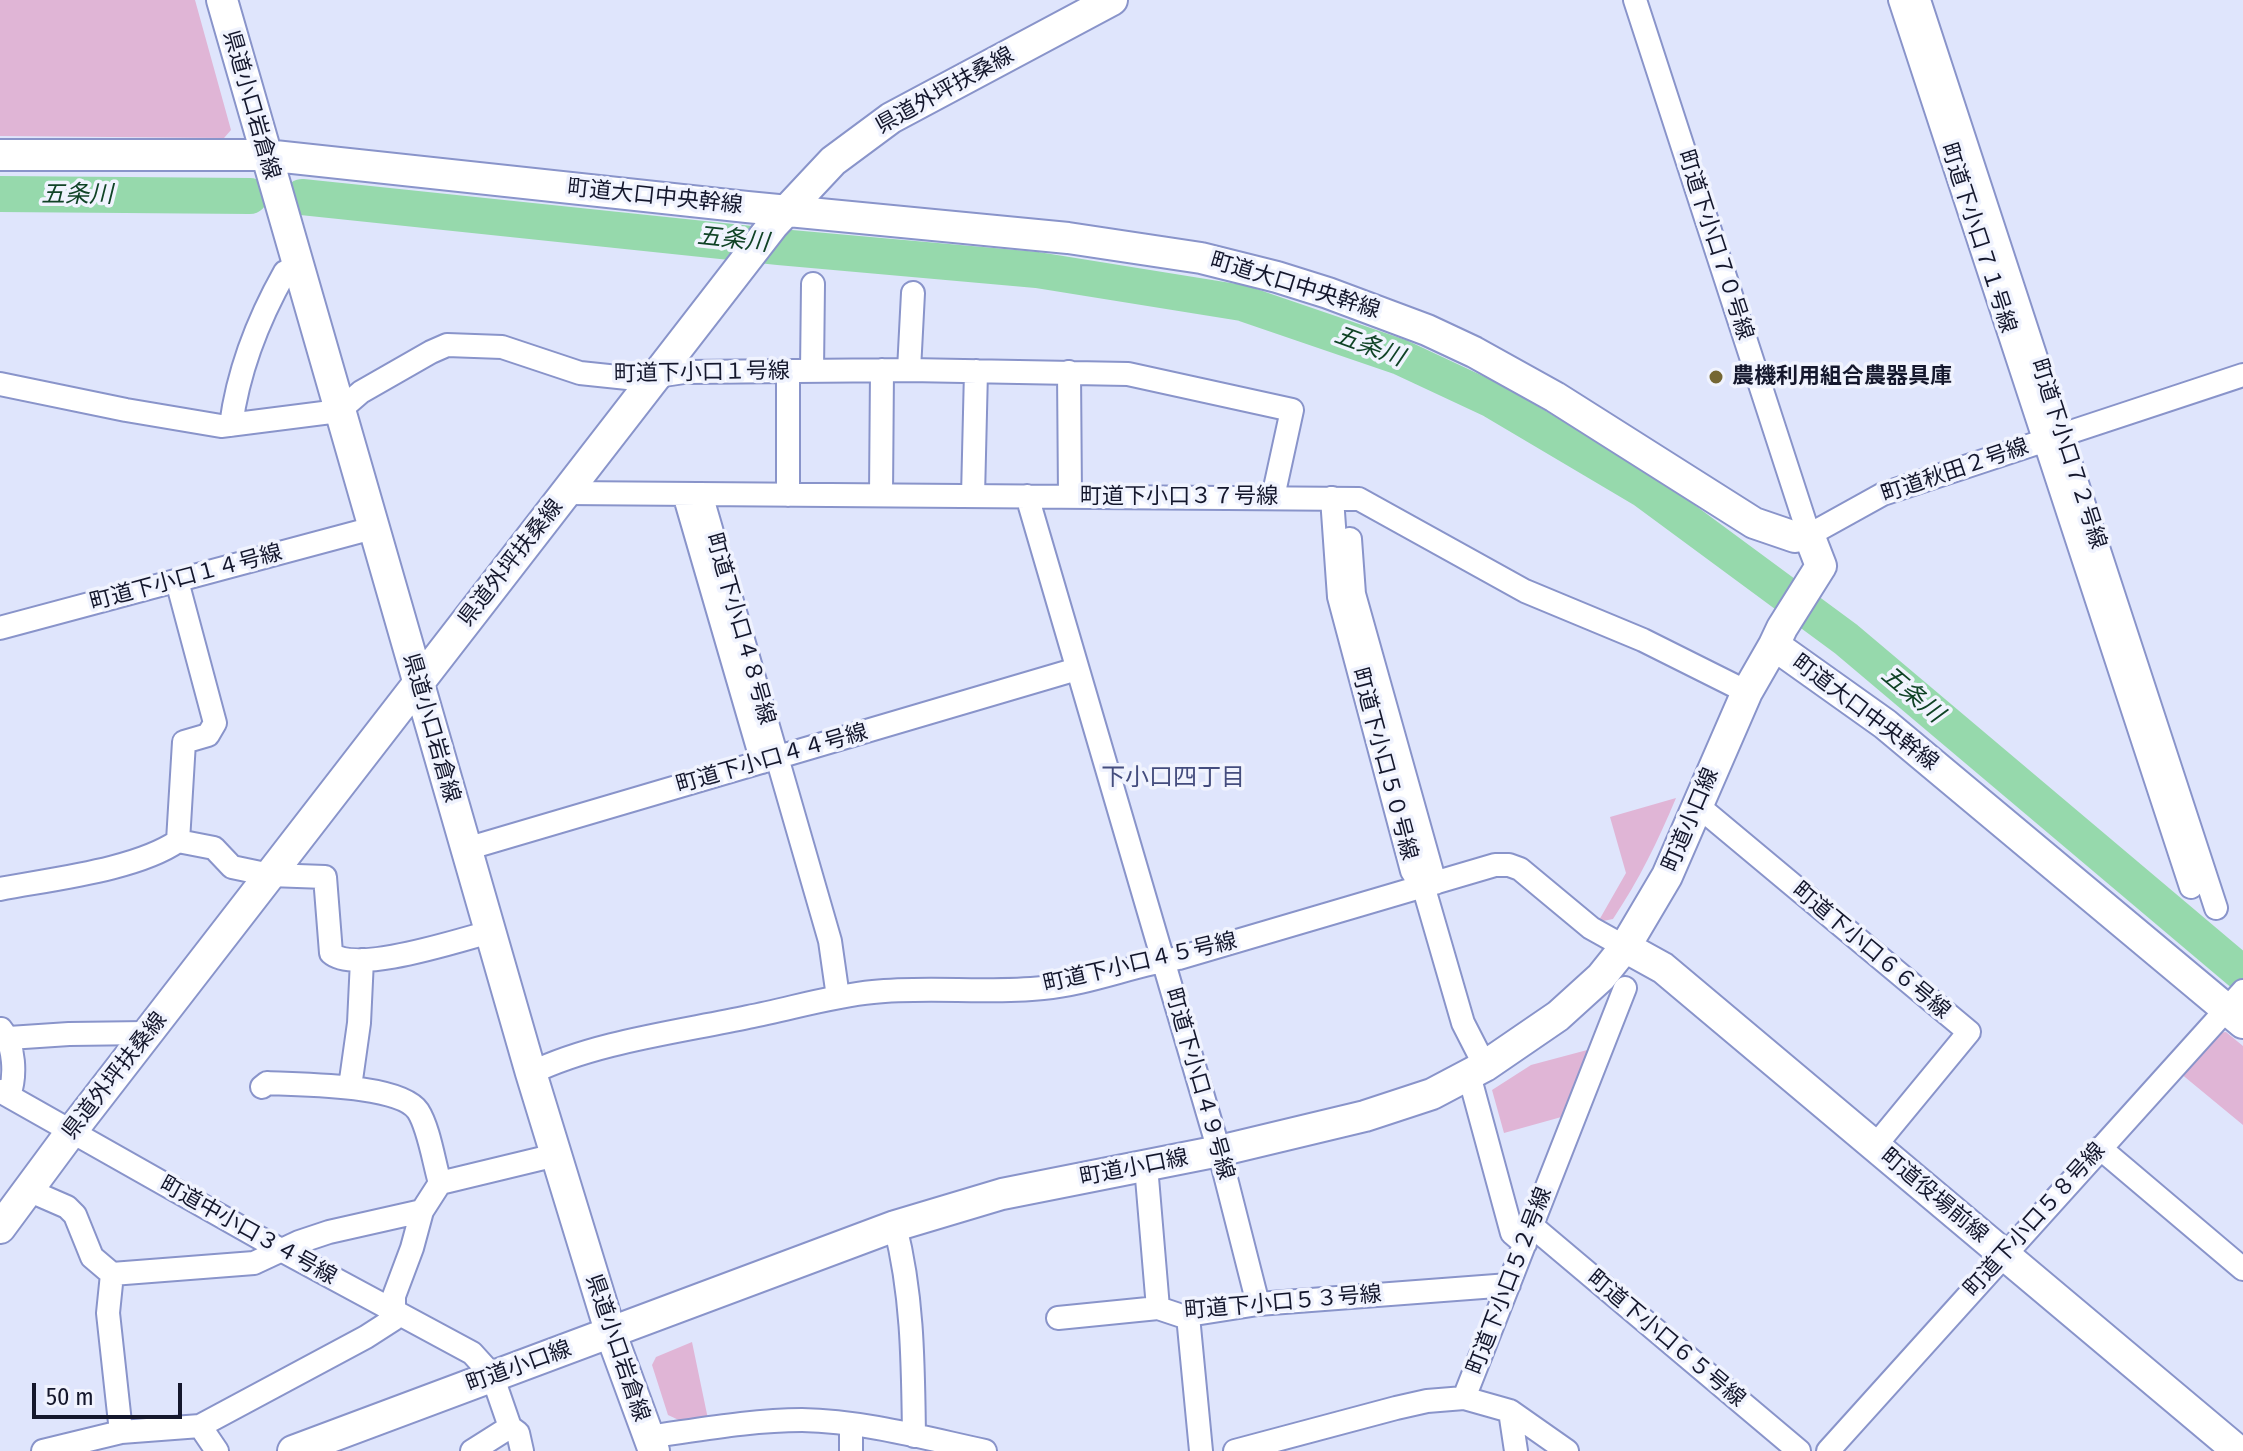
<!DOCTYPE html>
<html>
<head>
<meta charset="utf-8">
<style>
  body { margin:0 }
  #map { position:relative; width:2243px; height:1451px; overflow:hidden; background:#dfe5fc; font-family:"Fira Sans Condensed",sans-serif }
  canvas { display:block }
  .scale { position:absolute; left:32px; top:1383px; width:150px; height:36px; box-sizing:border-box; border:4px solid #14172c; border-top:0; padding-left:10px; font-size:24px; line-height:28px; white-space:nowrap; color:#14172c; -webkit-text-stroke:6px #f0f3fe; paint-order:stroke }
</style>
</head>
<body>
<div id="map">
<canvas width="2243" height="1451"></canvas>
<div class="scale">50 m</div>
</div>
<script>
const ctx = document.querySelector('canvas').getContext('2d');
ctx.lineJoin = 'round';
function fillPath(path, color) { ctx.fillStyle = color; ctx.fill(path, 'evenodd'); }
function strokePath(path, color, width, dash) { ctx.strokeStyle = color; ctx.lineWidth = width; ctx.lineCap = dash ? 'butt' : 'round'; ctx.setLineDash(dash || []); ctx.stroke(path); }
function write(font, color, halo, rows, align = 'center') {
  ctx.font = font + ' "Fira Sans Condensed","Noto Sans JP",sans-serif'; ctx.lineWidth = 7; ctx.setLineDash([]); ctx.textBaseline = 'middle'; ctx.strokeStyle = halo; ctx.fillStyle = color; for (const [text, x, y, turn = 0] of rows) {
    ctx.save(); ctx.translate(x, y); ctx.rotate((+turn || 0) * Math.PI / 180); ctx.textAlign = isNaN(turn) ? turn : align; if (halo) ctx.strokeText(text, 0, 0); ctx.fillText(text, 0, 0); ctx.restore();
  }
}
fillPath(new Path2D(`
  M0,0H195L231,130L224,138L0,136Z
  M1676,798C1658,841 1639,880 1613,919L1598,922L1626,873L1610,817Z
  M2226,1032L2243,1046V1125L2180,1073L2217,1033Z
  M1591,1049L1565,1116L1504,1133L1492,1090L1531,1065Z
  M692,1342L708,1419L683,1422L668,1415L652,1365L656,1357Z`), '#e0b5d6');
strokePath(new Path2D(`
  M0,194L250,196
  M302,197L779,247L1037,270L1242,303L1400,357L1492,400L1644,490L1846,639L2243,974`), '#96d9ac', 36);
const street = new Path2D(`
  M1635,0L1809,535L1883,494L2243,375
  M1900,0L2191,887
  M1919,0L2216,908
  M909,370L913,293
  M788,371V495
  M812,371L813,284
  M1069,372L1070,497
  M0,384L126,410L221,426L339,411L361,392L431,352L447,345L502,347L580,373L637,379L684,372L909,370L1128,374L1292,410L1273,497
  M231,425C238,372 259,318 285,272L298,268
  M565,493L1359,499L1525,591L1643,640L1747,692
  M684,494L762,762
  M701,494L830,941L838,997
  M881,495L882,370
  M973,496L976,371
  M1027,496L1219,1151L1258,1304
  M1332,498L1339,597L1412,871L1425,892L1463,1023L1485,1066
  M1350,539L1354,594L1435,883
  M177,581L215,723L208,735L184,742L178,841
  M0,628L373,528
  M1697,805L1969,1032L1875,1146
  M466,849L1077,669
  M0,889C51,879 136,870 178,841L214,848L232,867L270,875L325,877L331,953C355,975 459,940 490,932
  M1,1029C15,1045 16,1076 9,1096
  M9,1038L69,1034L147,1033
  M531,1073C595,1042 678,1032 748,1017C790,1009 830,996 873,992C929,986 986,994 1043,988C1089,984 1133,965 1179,958L1495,865H1509L1520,869L1591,928L1625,947
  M1469,1075L1512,1233L1525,1244
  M262,1087L267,1083C300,1085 400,1084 418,1111C429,1128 434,1163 440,1183
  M350,1087L359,1023L362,960
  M0,1091L281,1250L472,1353L492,1375L510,1427L518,1433L522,1451
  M2100,1148L2243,1269
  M1146,1166L1158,1308
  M28,1190L67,1207L75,1215L92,1257L112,1274L108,1313L121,1432
  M895,1226C913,1296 913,1365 914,1436
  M1532,1226L1799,1451
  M112,1274L254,1263L299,1242L329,1232L422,1211
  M1188,1316L1201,1451
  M1058,1318L1158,1308L1182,1316L1258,1304L1509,1285
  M1464,1398L1510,1411L1567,1451
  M1510,1411L1516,1451
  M851,1424V1451
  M200,1426L217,1451
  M647,1437C698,1430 751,1420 802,1420C863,1421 925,1438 985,1451
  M43,1451L121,1432L200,1426L366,1337L394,1319V1296L412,1248L422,1211L440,1183L556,1155
  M472,1451L510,1427
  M1235,1451L1396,1408L1427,1401L1464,1398L1625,988
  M1828,1451L2243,991`);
const secondary = new Path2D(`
  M222,0L531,1073L611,1334L654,1451
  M0,155H265L747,207L1068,238L1201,258L1277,277L1328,293L1427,330L1474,352L1555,397L1754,523L1795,537L1809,535L1821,566L1782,628L1774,645L1885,724L2243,1023
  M1625,947L1663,968L2238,1451
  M0,1228L71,1132L773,225L833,161L891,118L1112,0
  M293,1451L895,1226L1002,1194L1219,1151L1365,1116L1432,1094L1485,1066L1558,1016L1601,977L1625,947L1667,876L1747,692L1774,645`);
strokePath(street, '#8994ca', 26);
strokePath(secondary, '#8994ca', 34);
strokePath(street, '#fff', 22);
strokePath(secondary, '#fff', 30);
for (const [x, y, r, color] of [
  [1716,377,8,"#756734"]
]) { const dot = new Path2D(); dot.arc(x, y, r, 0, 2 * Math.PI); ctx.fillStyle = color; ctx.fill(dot); strokePath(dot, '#f0f3fe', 3); }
write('22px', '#14172c', '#f0f3fe', [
  ["県道外坪扶桑線",945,91,-29],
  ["県道小口岩倉線",251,105,74],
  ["町道大口中央幹線",655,197,6],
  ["町道下小口７１号線",1978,238,72],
  ["町道下小口７０号線",1715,245,72],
  ["町道大口中央幹線",1295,286,17],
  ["町道下小口１号線",702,373,-1],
  ["町道下小口７２号線",2068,454,72],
  ["町道秋田２号線",1955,471,-19],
  ["町道下小口３７号線",1179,497],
  ["県道外坪扶桑線",511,563,-52],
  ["町道下小口１４号線",186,578,-15],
  ["町道下小口４８号線",740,629,74],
  ["町道大口中央幹線",1865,713,37],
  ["県道小口岩倉線",431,728,74],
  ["町道下小口４４号線",772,759,-16],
  ["町道下小口５０号線",1384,764,75],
  ["町道小口線",1691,820,-67],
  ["町道下小口６６号線",1871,951,40],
  ["町道下小口４５号線",1140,963,-13],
  ["県道外坪扶桑線",115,1076,-52],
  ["町道下小口４９号線",1199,1084,74],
  ["町道小口線",1134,1168,-11],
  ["町道役場前線",1934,1196,40],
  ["町道下小口５８号線",2035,1220,-48],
  ["町道中小口３４号線",248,1231,29],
  ["町道下小口５２号線",1510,1281,-69],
  ["町道下小口５３号線",1283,1303,-5],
  ["町道下小口６５号線",1666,1339,40],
  ["県道小口岩倉線",617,1348,71],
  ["町道小口線",519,1367,-20]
]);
write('bold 22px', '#14172c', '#f0f3fe', [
  ["農機利用組合農器具庫",1732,377]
], 'left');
write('italic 24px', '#104326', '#f0f3fe', [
  ["五条川",77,195],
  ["五条川",733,240,6],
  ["五条川",1369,347,20],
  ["五条川",1912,695,40]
]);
write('24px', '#444d7e', '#f0f3fe', [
  ["下小口四丁目",1173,778]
]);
</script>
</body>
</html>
